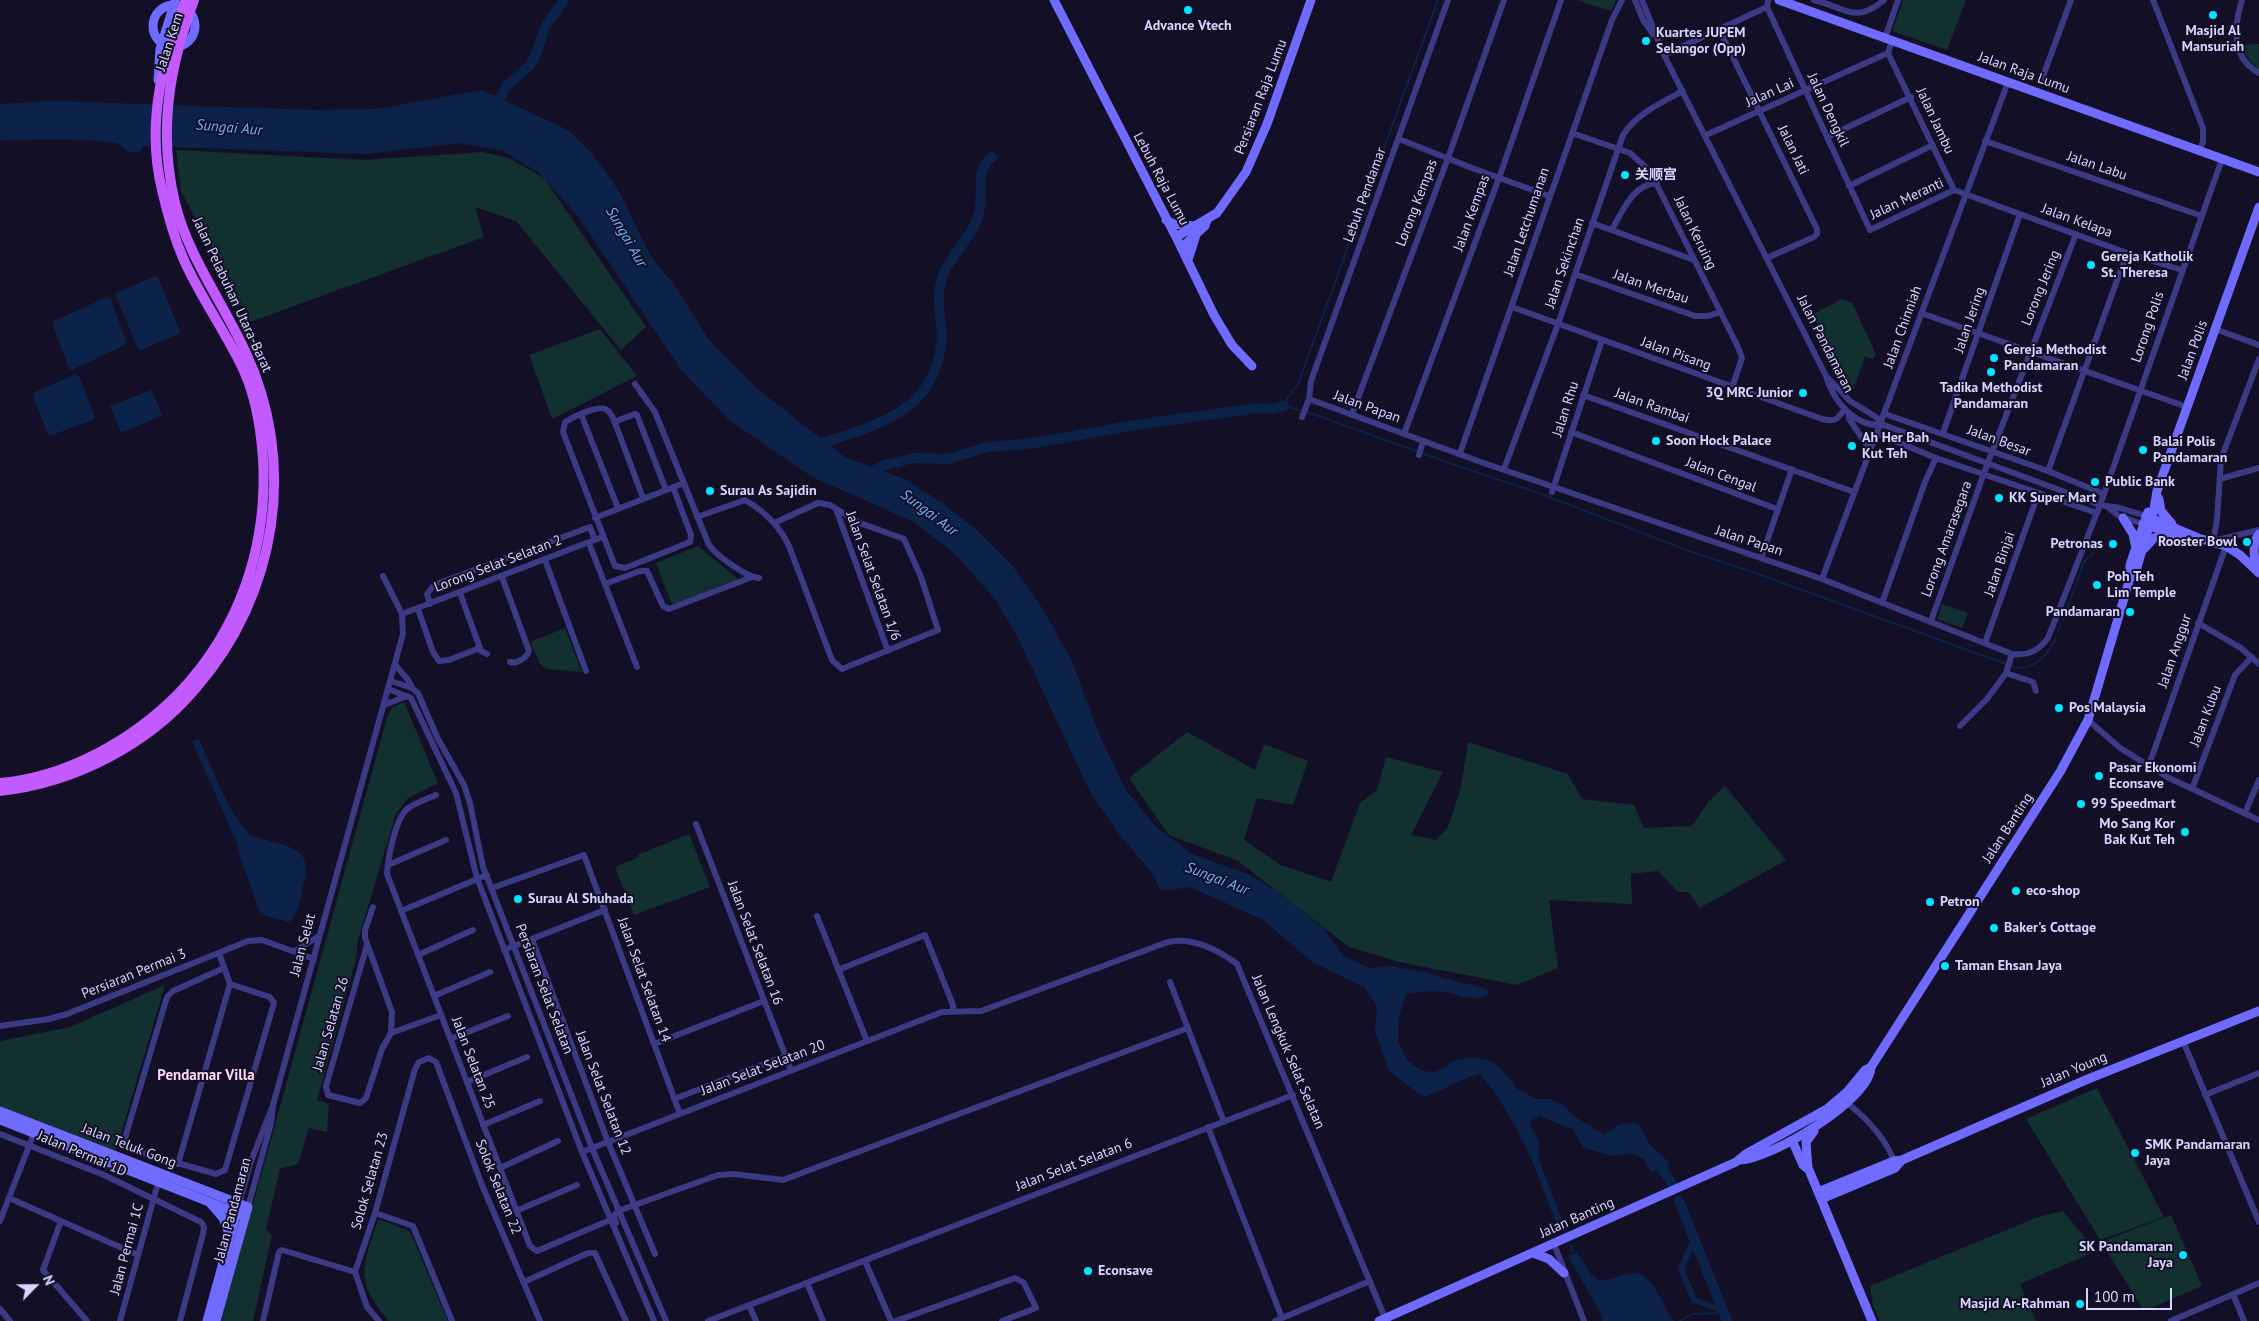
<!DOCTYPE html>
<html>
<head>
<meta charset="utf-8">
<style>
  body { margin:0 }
  #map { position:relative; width:2259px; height:1321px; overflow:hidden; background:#130f26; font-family:"PT Sans",sans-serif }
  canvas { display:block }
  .north { position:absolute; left:10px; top:1261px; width:50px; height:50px; -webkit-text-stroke:4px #130f26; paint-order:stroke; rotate:67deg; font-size:14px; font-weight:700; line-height:20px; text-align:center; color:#d9d4ff }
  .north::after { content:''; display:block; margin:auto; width:18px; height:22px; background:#d9d4ff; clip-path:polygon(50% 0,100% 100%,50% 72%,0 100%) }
  .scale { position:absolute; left:2086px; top:1288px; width:86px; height:22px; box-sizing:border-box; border:2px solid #d9d4ff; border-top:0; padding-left:6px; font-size:15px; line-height:18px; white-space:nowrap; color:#d9d4ff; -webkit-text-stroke:4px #130f26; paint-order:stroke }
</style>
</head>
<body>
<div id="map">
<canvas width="2259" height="1321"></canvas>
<div class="north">N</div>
<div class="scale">100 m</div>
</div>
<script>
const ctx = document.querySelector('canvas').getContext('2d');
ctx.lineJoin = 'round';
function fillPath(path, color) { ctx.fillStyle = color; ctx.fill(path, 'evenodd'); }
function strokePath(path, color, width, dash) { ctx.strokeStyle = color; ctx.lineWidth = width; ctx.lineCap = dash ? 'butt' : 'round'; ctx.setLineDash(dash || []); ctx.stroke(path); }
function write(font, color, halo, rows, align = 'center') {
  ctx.font = font + ' "PT Sans","Noto Sans SC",sans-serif'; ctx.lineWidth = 4; ctx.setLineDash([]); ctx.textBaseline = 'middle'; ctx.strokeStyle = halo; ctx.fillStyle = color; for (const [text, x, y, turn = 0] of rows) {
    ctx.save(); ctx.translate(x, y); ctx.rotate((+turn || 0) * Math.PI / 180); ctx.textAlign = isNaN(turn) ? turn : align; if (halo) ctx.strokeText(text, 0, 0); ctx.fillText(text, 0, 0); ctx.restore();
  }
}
fillPath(new Path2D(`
  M1576,0H1616L1611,11Z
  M1903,0H1966L1947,50L1892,31Z
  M2259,44V71L2246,56L2242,45Z
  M176,150L364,160L482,152L509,158L544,178L646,327L621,350L516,221L475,207L484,237L250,322L181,191Z
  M1842,299L1852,303L1876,354L1873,359L1865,356L1854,388L1836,366L1813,314Z
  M600,329L637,376L552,419L529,355Z
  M698,546L738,579L672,605L656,563Z
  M1942,604L1968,613L1962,628L1937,619Z
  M565,628L582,672L546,669L540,664L530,642Z
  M404,702L438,783L407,799L396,814L358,940L356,959L317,1100L329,1104L327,1132L309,1128L298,1164L280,1169L266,1229L272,1235L253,1321H221L388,714L393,707Z
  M1187,732L1255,770L1264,744L1308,761L1293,805L1257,798L1244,840L1281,865L1331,882L1360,803L1377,790L1386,757L1443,772L1411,835L1436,840L1448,827L1461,787L1468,742L1568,774L1582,799L1634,805L1644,828L1692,826L1709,801L1725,786L1786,860L1700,908L1688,892H1678L1658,871L1631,874L1632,904L1549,900L1558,968L1517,985L1399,962L1349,947L1238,861L1169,835L1129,778Z
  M689,834L710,887L634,915L615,867L639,857L638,855Z
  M165,985L116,1151L0,1106V1041L70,1027Z
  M2097,1088L2164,1217L2100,1240L2026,1119Z
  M2063,1211L2096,1251L2020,1284L2036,1321H1880L1873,1306L1870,1286L2038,1217Z
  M2171,1215L2202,1286L2144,1311L2101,1242Z
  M378,1219L410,1231L448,1321H389C353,1279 363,1267 378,1219Z`), '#12302f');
fillPath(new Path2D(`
  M482,90L568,130L593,155L619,191L650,255L676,287L709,340L760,391L845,457L905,479L944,504L979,532L1012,565L1043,609L1071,659L1101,739L1126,790L1155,826L1192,854L1248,874L1280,893L1323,928L1343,956L1369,968L1387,966L1421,971L1443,978L1484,988L1489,993C1474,1005 1458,993 1442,992C1429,990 1418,992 1406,994L1399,1017L1398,1042L1408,1061L1422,1071L1436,1072L1456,1060L1471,1057L1488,1060L1498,1066L1518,1089L1537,1099H1550L1563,1105L1574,1116L1604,1135L1618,1125L1632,1122L1639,1125L1650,1145L1669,1162L1670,1177L1663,1179L1656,1171H1651L1643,1159L1632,1153L1613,1156L1584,1148L1572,1129L1539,1116L1530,1122L1539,1144V1159L1563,1223L1558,1225C1548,1206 1543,1187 1535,1168C1521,1135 1503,1101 1480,1074C1459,1078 1443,1092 1423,1097L1389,1071L1375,1031L1377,1007L1364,987L1312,962L1263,920L1190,887L1171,890L1160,889L1152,873L1119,834L1090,792L1017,636L995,599L955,554L914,522L812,477L729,420L682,371L577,215L539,173L503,151L459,143L367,154L144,146L138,153C123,153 124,144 114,143C76,138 38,139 0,141V104L55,101L316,110L376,109Z
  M155,276L158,277L180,332L179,334L141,350L138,349L116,296V293Z
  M107,297L111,299L126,341L125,345L72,370L69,369L53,325L54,321Z
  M76,374L79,376L95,417L93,420L52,435L48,434L33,397L35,392Z
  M151,390L162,414L161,416L123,432L120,431L110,406Z
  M199,739C213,770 225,805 246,831C250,836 255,836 260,838C291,848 315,847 303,887C300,899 298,914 289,922L261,915L239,854L237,843L192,741Z
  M1577,1252L1590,1273L1599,1281C1610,1279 1622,1275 1633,1273C1652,1271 1664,1308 1674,1321H1602L1601,1314L1568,1256Z`), '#0c2248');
strokePath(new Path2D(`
  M1438,0L1298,384L1288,397L1284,406L1310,413L1455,465L1544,495L1689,551L1750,571L2006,664
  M2063,620L2084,562L2093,553
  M2058,632L2061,624
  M2052,645L2056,637
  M2010,666C2027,672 2041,662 2050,649
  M1571,1245L1573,1251
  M1680,1321L1692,1314L1724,1313`), '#0c2248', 2);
strokePath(new Path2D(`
  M1694,1239L1681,1269L1694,1300L1722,1310`), '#0c2248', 6);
strokePath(new Path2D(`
  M492,108L508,85L530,65L536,54L546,25L564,0
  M814,446C870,426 933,416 941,345C944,322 934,304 942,278C948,257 973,238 979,213C984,194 974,170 992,157
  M866,474L885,465L914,458L948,459L988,447L1035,443L1135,425L1257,408L1271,409L1284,406
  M1661,1167L1672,1183
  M1679,1201L1727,1321`), '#0c2248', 10);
strokePath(new Path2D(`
  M1635,0L1643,20L1653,34
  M1642,0L1664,55L1826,376C1833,401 1855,428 1884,425L2100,505L2120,508L2146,516
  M1768,0L1767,7L1870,230L1954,190
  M1814,0C1845,7 1855,25 1884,0
  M2153,0L2203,128V142L2199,151
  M2242,0C2234,26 2231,58 2259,73
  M1719,29L1817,229V234L1814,237L1767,258
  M1885,38L1898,0
  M1888,53L1954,190L2127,253L2182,270
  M1664,55L1767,7
  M2042,79L2071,0
  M1572,133L1630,153L1650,171L1738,347L1742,358L1732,388
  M1706,135L1888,53L1892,41
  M1827,137L1911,97
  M1399,139L1472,168L1549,196
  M1985,141L2202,216
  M1849,186L1933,145
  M1592,223L1694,260
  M1612,229C1623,211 1633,184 1657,183
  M1575,274L1695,316H1708L1720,312
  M1512,307L1822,419C1835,422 1837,420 1845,409
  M1921,313L2187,407
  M2215,329L2259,345
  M2259,359L2221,459L2217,520L2213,541L2259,530
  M1827,377L1850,401L1876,417L1883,425
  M635,384L655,412L709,545C717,556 746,577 759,578
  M1583,395L1854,492
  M1309,399L1478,461L1822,579L2012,654C2028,656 2038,651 2048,638L2100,505L2222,159
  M1849,413V419L1871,451
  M581,414L618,508
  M1352,414L1448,158L1504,0
  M1885,414L2048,471L2104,494
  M1302,417L1309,399L1311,381L1448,0
  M614,422L635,414L637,415L666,490
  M1571,432L1777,509
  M1943,433L2020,214
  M1404,434L1499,178L1561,0
  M1878,434L1936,458L2097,513
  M1460,453L1612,20L1622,0
  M1419,455L1423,441
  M1504,469L1558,324L1623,135C1636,114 1662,102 1683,91
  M2048,471L2127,253
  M2220,479L2259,468
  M1552,492L1602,340
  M643,498L614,420C612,416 610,412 607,410C599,404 573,417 565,422L563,432L615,566L625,568L690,542L691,535L673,487
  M2109,508L2119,516L2143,524
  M836,509L888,651
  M697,517L745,500C764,511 780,527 789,546L832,660L842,669L938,630L921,577L904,539L860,523L830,505L818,503L774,523
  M595,518L684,483
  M589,543L637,667
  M1761,558L1792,469
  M545,560L586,671
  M502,577L529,651C527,658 517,664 510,662
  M1822,579L2008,82
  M605,584L640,571H647L663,606L669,609L752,577
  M460,593L481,651L487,654
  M1882,603L1925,482L1936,458
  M430,604L427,594L434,585L590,527L595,540
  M418,609L433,652L439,661L449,660L480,648
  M402,614L602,537
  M1931,621L1987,465L2076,234
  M2198,623L2241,648L2259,664
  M1985,643L2038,494
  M395,664C400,672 410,679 412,688
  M2006,673L2033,682L2036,691
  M391,681L412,688L418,693L437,737L464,785L470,803L483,867L592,1148L666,1321
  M388,689L411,698L456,793L477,878L582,1152L654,1321
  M384,705L407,696
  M2088,720L2120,748L2169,778L2259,820
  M1960,726L1987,699L2006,673L2012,654
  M2149,765L2226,546
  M2192,789L2235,675L2252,657
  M436,795C427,799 415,803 407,809C395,820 388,858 387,874L530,1246L537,1251L610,1220
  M2245,813L2259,780
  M696,824L791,1070
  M388,865L446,840
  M492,888L584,855L680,1114
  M373,907L365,930V938L392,1012L391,1033
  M401,911L487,875
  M817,916L867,1041
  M532,939L608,1142L655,1254
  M367,945L326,1086L328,1095L360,1103L366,1098L382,1049L391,1033L441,1015
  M504,950L605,910
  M295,951L319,936
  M418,955L473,930
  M224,968L173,991L167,997L125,1138L130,1148L146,1154L216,1174L225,1170L274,1003L270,997L230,984
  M838,970L925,935L953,1005V1011
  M1170,982L1224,1122
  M434,996L490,972
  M0,1026L49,1019L67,1014L248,941L262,940L314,959
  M450,1039L508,1016
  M2183,1041L2259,1222
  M654,1044L764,1001
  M467,1082L527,1057
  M2205,1095L2259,1073
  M674,1099L785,1056
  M1846,1102C1865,1117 1885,1137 1894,1161
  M483,1125L540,1101
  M1208,1127L1282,1318
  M0,1134L104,1175L201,1222L204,1227L203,1234L180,1321
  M582,1152L942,1012L981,1011L1168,942C1192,937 1218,950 1237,964L1385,1318
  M178,1164L230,984L219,953
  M500,1168L558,1141
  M9,1198L138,1255
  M239,1204L250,1164L273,1105L403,634L402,614L383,576
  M248,1207L271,1123L273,1106
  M516,1211L577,1185
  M375,1213L413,1226L452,1321
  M0,1221L34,1133
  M61,1221L43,1270L87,1321
  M616,1223L614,1216L618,1211L718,1175L734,1174L783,1180L1188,1028
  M1554,1244L1584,1321
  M865,1261L891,1321
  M524,1282L588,1253H595L626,1321
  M807,1283L823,1321
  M2233,1294L2244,1321
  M749,1305L756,1321
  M0,1309L10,1321
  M120,1321L158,1183
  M263,1321L279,1252L282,1250L355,1272
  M379,1321L367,1307L355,1272L375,1213L415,1069L419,1062L429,1058L436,1062L482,1185L540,1321
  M708,1321L1293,1095
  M896,1321L1015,1278L1024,1283L1036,1308L1002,1321
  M1275,1321L1370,1281
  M2171,1321L2259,1283`), '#3d3a85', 6);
strokePath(new Path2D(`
  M1054,0L1176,237L1214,315L1232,345L1252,366
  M1779,0L2259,172
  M153 26a21 21 0 1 1 42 0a21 21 0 1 1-42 0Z
  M158,80L160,49L175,1
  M1166,220L1174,224L1194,226
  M1176,237L1217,213L1246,172L1267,124L1311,0
  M1181,248L1205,226L1207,220
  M1188,260L1196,235
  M2159,499L2161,511L2172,524
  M2146,516L2198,538L2226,546L2240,555L2259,573
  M2123,518L2133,534L2135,544
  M2143,524L2186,538H2193
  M2144,549L2154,538L2171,535
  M2257,570C2254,559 2251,544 2259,534
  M2130,578V565L2148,512
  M0,1111L248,1207L216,1321
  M0,1120L245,1216
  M1792,1140L1803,1165L1809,1170L1872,1321
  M1740,1160C1771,1159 1870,1100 1871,1067L2060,772L2088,720L2130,578L2136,571L2154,509L2157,491L2259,207
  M1808,1168L1806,1142L1814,1131
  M1818,1192L1894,1161L1902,1160L2088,1079L2259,1011
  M1821,1199L1895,1168L1902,1160
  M210,1203L223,1218L230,1236
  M1533,1253L1549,1259L1564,1273
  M207,1321L238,1208
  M1379,1321L1736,1162L1746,1154L1827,1109L1847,1092L1865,1070L1871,1067`), '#6f6bff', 9);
strokePath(new Path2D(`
  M0,783C67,777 133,740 179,693C240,629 268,546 263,459C261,429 256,398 244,371C226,332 200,297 183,258C174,237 167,212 162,190C146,124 162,62 186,0
  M0,791C74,783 148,745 196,688C277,595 298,463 245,351C222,301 188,256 175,203C158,132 169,67 194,0`), '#c25bff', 10);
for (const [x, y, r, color] of [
  [1188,10,5,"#00e5ff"],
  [2213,15,5,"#00e5ff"],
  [1646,41,5,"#00e5ff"],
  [1625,175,5,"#00e5ff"],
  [2091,265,5,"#00e5ff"],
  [1994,358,5,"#00e5ff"],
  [1991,372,5,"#00e5ff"],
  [1803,393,5,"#00e5ff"],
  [1656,441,5,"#00e5ff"],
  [1852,446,5,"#00e5ff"],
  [2143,450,5,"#00e5ff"],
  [2095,482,5,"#00e5ff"],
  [710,491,5,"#00e5ff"],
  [1999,498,5,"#00e5ff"],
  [2247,542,5,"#00e5ff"],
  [2113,544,5,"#00e5ff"],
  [2097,585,5,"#00e5ff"],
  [2130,612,5,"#00e5ff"],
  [2059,708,5,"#00e5ff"],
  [2099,776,5,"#00e5ff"],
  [2081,804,5,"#00e5ff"],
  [2185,832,5,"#00e5ff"],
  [2016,891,5,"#00e5ff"],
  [518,899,5,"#00e5ff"],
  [1930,902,5,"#00e5ff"],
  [1994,928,5,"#00e5ff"],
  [1945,966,5,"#00e5ff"],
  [2135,1153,5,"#00e5ff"],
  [2183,1255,5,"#00e5ff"],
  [1088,1271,5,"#00e5ff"],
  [2080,1304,5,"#00e5ff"]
]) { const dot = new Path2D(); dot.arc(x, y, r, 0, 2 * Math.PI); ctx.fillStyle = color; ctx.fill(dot); strokePath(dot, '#130f26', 2); }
write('bold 14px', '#d9d4ff', '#130f26', [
  ["Advance Vtech",1188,26,"center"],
  ["Masjid Al",2213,31,"center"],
  ["Mansuriah",2213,47,"center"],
  ["Kuartes JUPEM",1656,33],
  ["Selangor (Opp)",1656,49],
  ["关顺宫",1635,175],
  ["Gereja Katholik",2101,257],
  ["St. Theresa",2101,273],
  ["Gereja Methodist",2004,350],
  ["Pandamaran",2004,366],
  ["Tadika Methodist",1991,388,"center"],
  ["Pandamaran",1991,404,"center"],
  ["3Q MRC Junior",1793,393,"right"],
  ["Ah Her Bah",1862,438],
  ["Kut Teh",1862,454],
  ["Soon Hock Palace",1666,441],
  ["Balai Polis",2153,442],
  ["Pandamaran",2153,458],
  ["Public Bank",2105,482],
  ["Surau As Sajidin",720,491],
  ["KK Super Mart",2009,498],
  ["Rooster Bowl",2237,542,"right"],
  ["Petronas",2103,544,"right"],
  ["Poh Teh",2107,577],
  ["Lim Temple",2107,593],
  ["Pandamaran",2120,612,"right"],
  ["Pos Malaysia",2069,708],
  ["Pasar Ekonomi",2109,768],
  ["Econsave",2109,784],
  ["99 Speedmart",2091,804],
  ["Mo Sang Kor",2175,824,"right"],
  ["Bak Kut Teh",2175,840,"right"],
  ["eco-shop",2026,891],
  ["Surau Al Shuhada",528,899],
  ["Petron",1940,902],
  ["Baker's Cottage",2004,928],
  ["Taman Ehsan Jaya",1955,966],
  ["SMK Pandamaran",2145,1145],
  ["Jaya",2145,1161],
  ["SK Pandamaran",2173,1247,"right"],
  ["Jaya",2173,1263,"right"],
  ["Econsave",1098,1271],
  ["Masjid Ar-Rahman",2070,1304,"right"]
], 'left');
write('14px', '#d9d4ff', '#130f26', [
  ["Jalan Kem",170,42,-72],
  ["Jalan Raja Lumu",2024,73,20],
  ["Jalan Lai",1770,93,-24],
  ["Persiaran Raja Lumu",1261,97,-69],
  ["Jalan Dengkil",1828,110,65],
  ["Jalan Jambu",1935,121,65],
  ["Jalan Jati",1793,150,64],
  ["Jalan Labu",2097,166,19],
  ["Lebuh Raja Lumu",1161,179,62],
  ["Lebuh Pendamar",1365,195,-70],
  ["Jalan Meranti",1907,199,-25],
  ["Lorong Kempas",1417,203,-69],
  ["Jalan Kempas",1472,213,-70],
  ["Jalan Kelapa",2077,221,20],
  ["Jalan Letchumanan",1527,222,-71],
  ["Jalan Keruing",1695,233,64],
  ["Jalan Sekinchan",1565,263,-71],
  ["Jalan Merbau",1651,287,19],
  ["Lorong Jering",2041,288,-68],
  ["Jalan Pelabuhan Utara-Barat",232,295,65],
  ["Jalan Jering",1970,320,-71],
  ["Jalan Chinniah",1903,327,-70],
  ["Lorong Polis",2148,327,-71],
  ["Jalan Pandamaran",1825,344,63],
  ["Jalan Polis",2193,350,-70],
  ["Jalan Pisang",1676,354,20],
  ["Jalan Rambai",1652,406,20],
  ["Jalan Papan",1367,407,20],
  ["Jalan Rhu",1566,409,-72],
  ["Jalan Besar",1999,441,20],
  ["Jalan Cengal",1721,475,21],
  ["Lorong Amarasegara",1947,539,-70],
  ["Jalan Papan",1749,541,18],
  ["Lorong Selat Selatan 2",498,564,-21],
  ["Jalan Binjai",2000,564,-71],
  ["Jalan Selat Selatan 1/6",873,576,70],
  ["Jalan Anggur",2175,651,-71],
  ["Jalan Kubu",2206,716,-69],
  ["Jalan Banting",2008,828,-57],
  ["Jalan Selat Selatan 16",755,943,69],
  ["Jalan Selat",303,945,-75],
  ["Persiaran Permai 3",134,974,-22],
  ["Jalan Selat Selatan 14",644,980,70],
  ["Persiaran Selat Selatan",544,989,69],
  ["Jalan Selatan 26",331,1024,-74],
  ["Jalan Lengkuk Selat Selatan",1288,1052,67],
  ["Jalan Selatan 25",473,1063,69],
  ["Jalan Selat Selatan 20",763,1068,-21],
  ["Jalan Young",2074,1070,-23],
  ["Jalan Selat Selatan 12",603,1093,69],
  ["Jalan Teluk Gong",129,1146,21],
  ["Jalan Permai 1D",82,1154,23],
  ["Jalan Selat Selatan 6",1074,1165,-21],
  ["Solok Selatan 23",370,1181,-74],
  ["Solok Selatan 22",498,1187,68],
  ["Jalan Pandamaran",233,1210,-75],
  ["Jalan Banting",1577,1218,-24],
  ["Jalan Permai 1C",127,1249,-75]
]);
write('italic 15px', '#62b6ff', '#130f26', [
  ["Sungai Aur",229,128,5],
  ["Sungai Aur",626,237,60],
  ["Sungai Aur",929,513,37],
  ["Sungai Aur",1217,879,21]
]);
write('bold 15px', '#ffd6f0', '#130f26', [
  ["Pendamar Villa",206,1076]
]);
</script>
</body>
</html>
